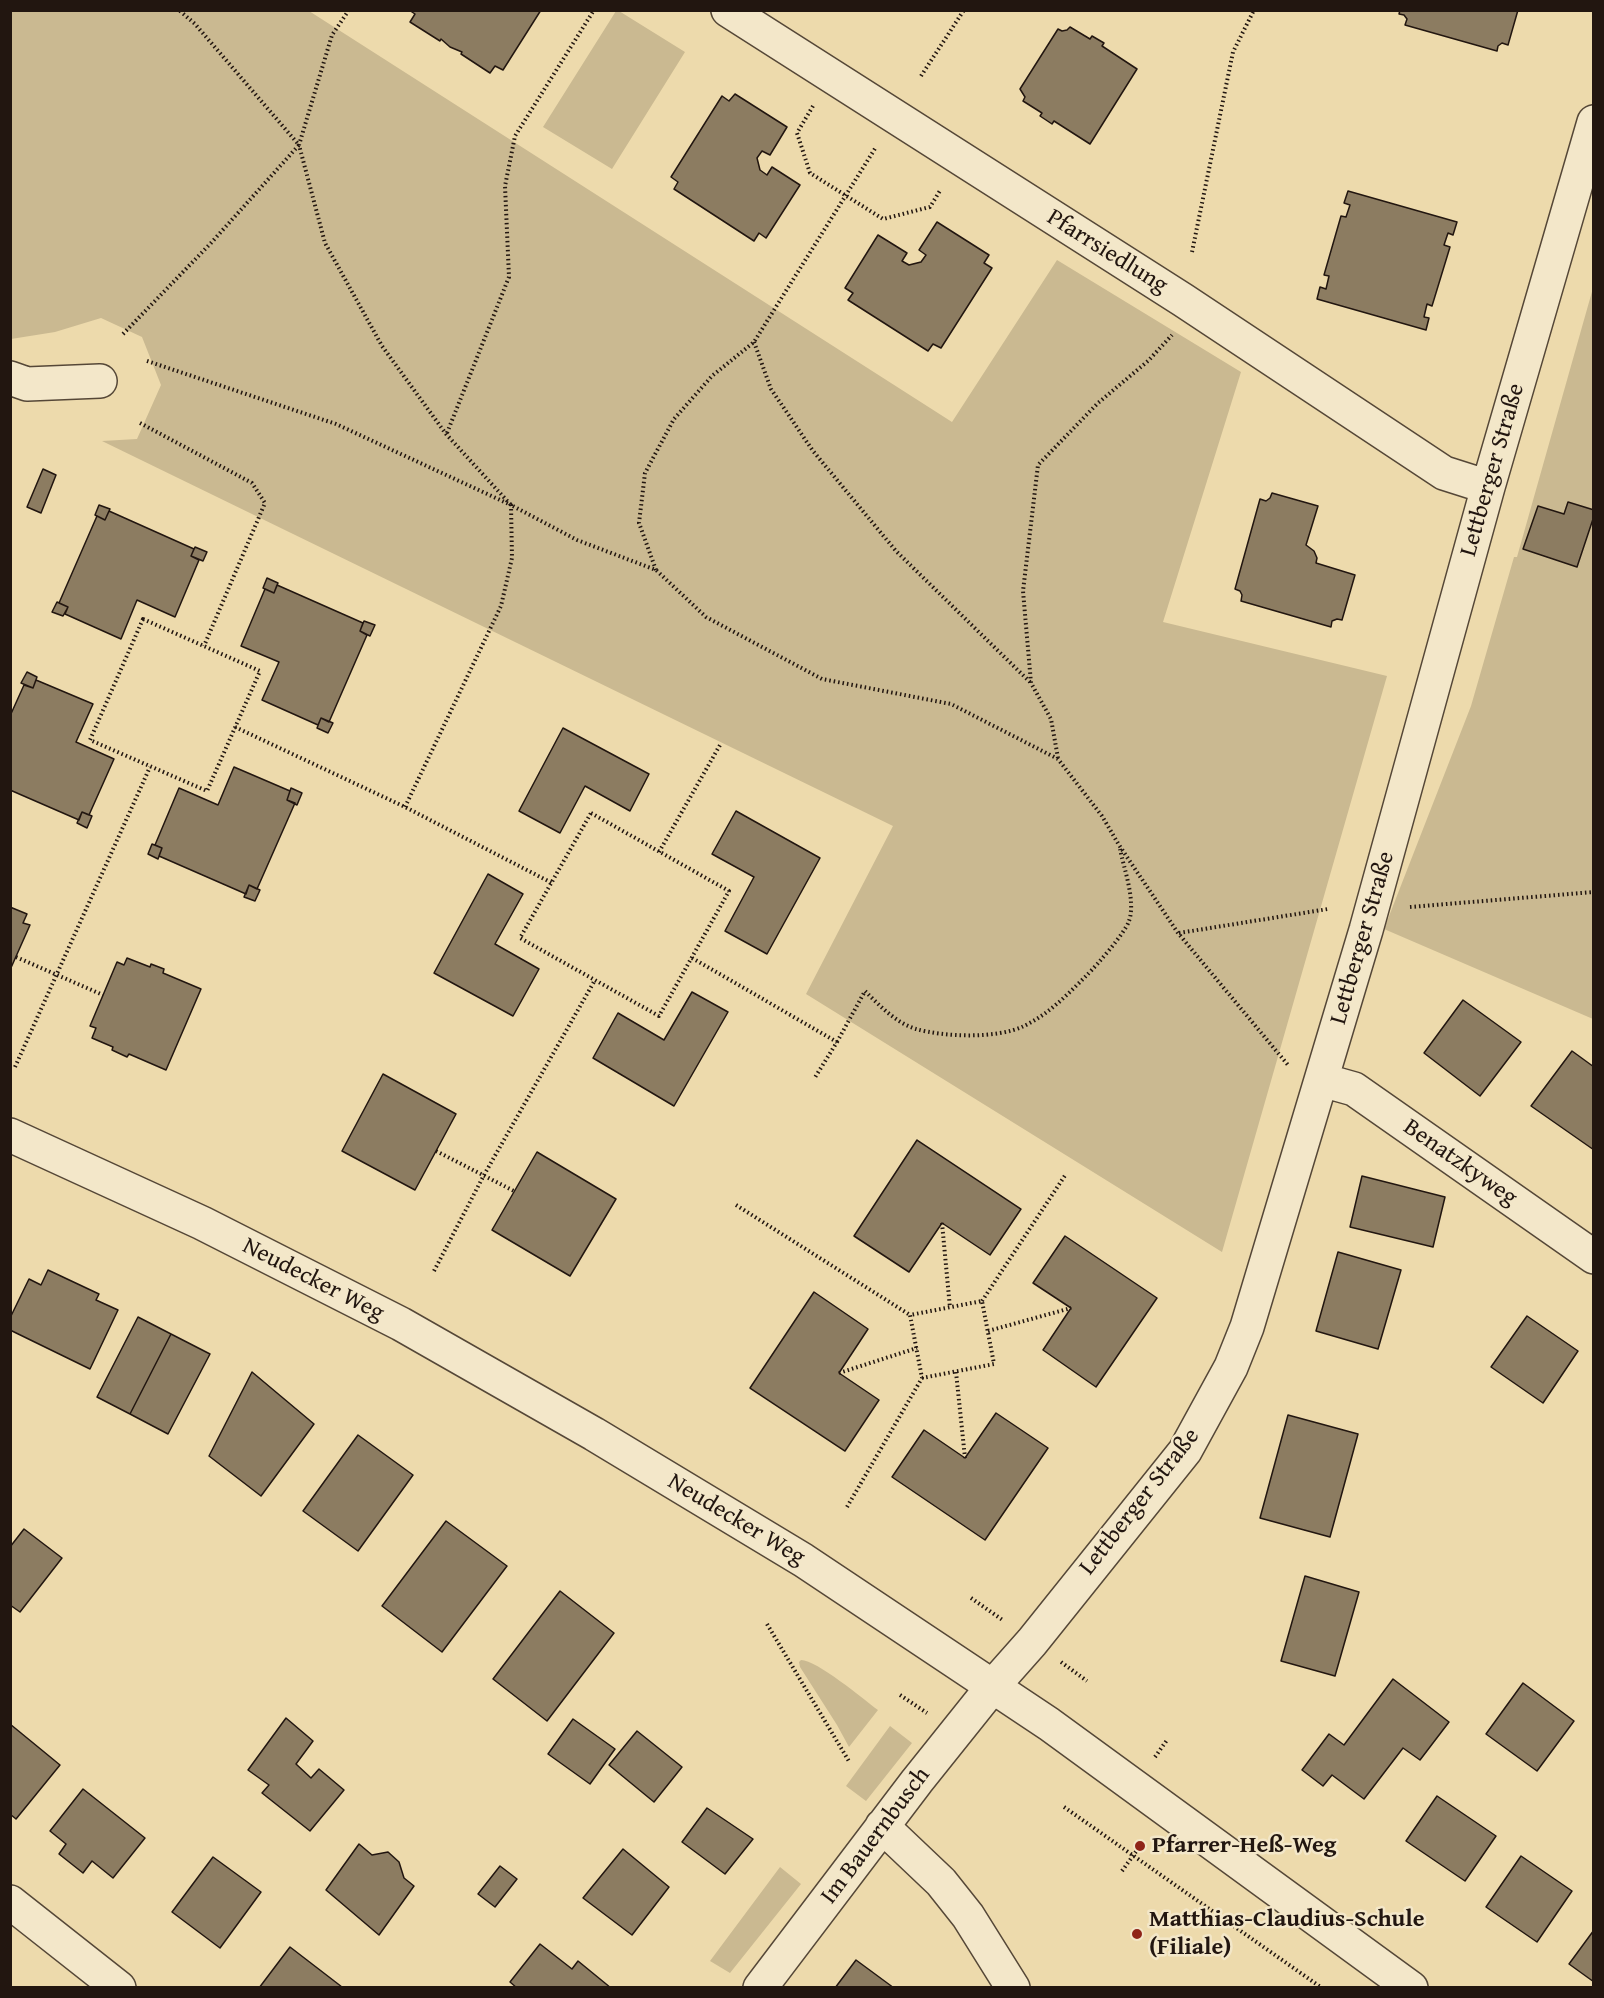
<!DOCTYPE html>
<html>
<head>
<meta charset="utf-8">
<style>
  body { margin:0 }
  #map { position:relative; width:1604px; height:1998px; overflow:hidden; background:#eddaac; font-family:"Gentium Book Plus",serif }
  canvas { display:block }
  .frame { position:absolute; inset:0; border:12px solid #221610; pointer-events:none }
</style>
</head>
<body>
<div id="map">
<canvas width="1604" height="1998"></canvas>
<div class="frame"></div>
</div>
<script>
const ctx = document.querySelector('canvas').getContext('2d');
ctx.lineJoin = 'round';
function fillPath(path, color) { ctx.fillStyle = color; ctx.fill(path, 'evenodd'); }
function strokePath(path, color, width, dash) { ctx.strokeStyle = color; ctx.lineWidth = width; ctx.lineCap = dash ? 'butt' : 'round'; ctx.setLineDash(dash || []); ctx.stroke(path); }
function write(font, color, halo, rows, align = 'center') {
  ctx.font = font + ' "Gentium Book Plus",serif'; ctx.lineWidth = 5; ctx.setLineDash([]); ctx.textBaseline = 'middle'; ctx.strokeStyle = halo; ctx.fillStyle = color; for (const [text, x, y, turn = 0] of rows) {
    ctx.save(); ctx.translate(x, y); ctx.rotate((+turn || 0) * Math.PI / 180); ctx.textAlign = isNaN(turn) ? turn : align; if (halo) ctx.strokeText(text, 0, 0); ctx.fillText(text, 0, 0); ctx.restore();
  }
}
fillPath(new Path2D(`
  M10,11H309L952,422L1057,260L1241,372L1163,622L1387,676L1222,1252L806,994L893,826L102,441L137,439L161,385L142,337L101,318L55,332L11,339Z
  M616,11H619L685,52L612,169L543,127Z
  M1593,288V1019L1384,929L1471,706L1514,557H1517Z
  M801,1660C817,1660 863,1699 878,1710L849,1747L837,1725L800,1667L799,1662Z
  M890,1726L912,1743L866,1801L846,1786Z
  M780,1867L801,1884L730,1973L710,1961Z`), '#cab991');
const building = new Path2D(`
  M409,10H541L503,70L495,66L490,73L461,54L462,52L450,47L441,39L440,41L410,22L415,14Z
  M1400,10H1518L1508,45L1502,43L1498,46L1497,51L1405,25L1407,19L1404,15L1399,14Z
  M1070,27L1090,39L1092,36L1104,43L1102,46L1137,69L1090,144L1054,121L1052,124L1040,116L1042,113L1023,101L1025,97L1020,89L1058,29L1062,31L1067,30Z
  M735,94L787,127L770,155L762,151L757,158L760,170L767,175L772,167L800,185L766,238L759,233L754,241L674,189L678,182L671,177L722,96L729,101Z
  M1348,191L1457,222L1453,235L1448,233L1444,245L1450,247L1432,306L1427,304L1424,317L1429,318L1426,330L1317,299L1320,287L1326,289L1329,276L1324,275L1341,216L1346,217L1350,205L1344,203Z
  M937,222L989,255L984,263L992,268L941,348L933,344L928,351L848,300L853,293L845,288L878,235L907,253L902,261L909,265L921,262L926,255L919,250Z
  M43,469L56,475L41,513L27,507Z
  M1272,493L1318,506L1306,545L1314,551L1317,558L1316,563L1355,575L1342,620L1337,619L1332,621L1331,627L1241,601L1242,595L1240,591L1235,589L1260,499L1266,501L1270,498Z
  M1568,502L1594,510V516L1577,567L1523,549L1538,506L1564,514Z
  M99,505L110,509L105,520L95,515Z
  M109,511L194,549L191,556L199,560L175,617L137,600L121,639L65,614L68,607L59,603L97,516L105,520Z
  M195,547L207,552L203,561L191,556Z
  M267,578L278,583L274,593L263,588Z
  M277,585L363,623L360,631L367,635L329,722L321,718L318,725L262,700L279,662L241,646L265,589L274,593Z
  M57,602L68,607L63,616L52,612Z
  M364,621L375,625L370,636L360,631Z
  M27,672L37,677L33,688L21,683Z
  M36,680L93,704L76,742L114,759L89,815L82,812L79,820L10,790V716L24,685L33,688Z
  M321,718L333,723L328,733L317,728Z
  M563,728L649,774L630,811L585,786L560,833L519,811Z
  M234,767L290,791L287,800L295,803L257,889L249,885L246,894L159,856L162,848L155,845L179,788L218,805Z
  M291,788L302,793L297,805L287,800Z
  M736,811L820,858L767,954L725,931L754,877L712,854Z
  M82,812L92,816L87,828L77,823Z
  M152,844L162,848L158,859L148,854Z
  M488,874L523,894L495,944L539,969L513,1016L434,973Z
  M249,885L260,890L255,901L244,897Z
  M10,907L27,914L23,923L30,925L10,970Z
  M127,958L150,967L151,964L164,969L163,973L201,989L166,1070L129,1054L127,1057L112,1050L113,1047L92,1038L96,1028L90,1026L117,962L124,965Z
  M692,992L728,1012L674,1106L593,1058L618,1013L664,1040Z
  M1463,1000L1521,1042L1480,1096L1424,1053Z
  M1572,1051L1594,1067V1150L1531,1106Z
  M383,1074L456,1114L415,1190L342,1151Z
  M917,1140L1021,1209L990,1255L942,1223L909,1272L854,1236Z
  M537,1152L616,1199L570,1276L492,1230Z
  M1362,1176L1445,1197L1433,1247L1350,1227Z
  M1065,1236L1157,1298L1096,1387L1043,1350L1071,1308L1033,1283Z
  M1338,1252L1401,1270L1378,1349L1316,1331Z
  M48,1270L99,1294L96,1300L118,1310L90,1369L10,1330V1318L29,1279L41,1285Z
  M814,1292L868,1329L839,1373L879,1400L845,1451L750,1388Z
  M1527,1316L1578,1351L1543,1403L1491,1367Z
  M138,1317L171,1334L130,1414L97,1397Z
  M171,1334L210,1354L168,1434L130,1414Z
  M252,1372L314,1424L261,1496L209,1456Z
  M996,1413L1048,1448L985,1540L892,1477L924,1430L965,1458Z
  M1288,1415L1358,1434L1330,1537L1260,1518Z
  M358,1435L413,1475L358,1551L303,1511Z
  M446,1521L507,1566L442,1652L382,1606Z
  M24,1529L62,1558L20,1612L10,1605V1547Z
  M1305,1576L1359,1592L1335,1676L1281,1661Z
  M560,1591L614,1633L547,1721L493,1679Z
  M1393,1679L1449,1722L1420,1760L1403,1748L1364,1799L1332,1775L1323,1786L1302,1770L1329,1734L1344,1745Z
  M1523,1683L1574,1721L1537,1771L1486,1734Z
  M286,1718L313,1741L296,1764L311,1778L319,1769L344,1790L310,1831L262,1793L269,1785L248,1770Z
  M573,1719L615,1749L590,1784L548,1754Z
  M10,1724L60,1765L16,1819L10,1814Z
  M637,1731L682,1767L654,1802L609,1765Z
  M83,1789L145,1838L113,1878L92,1861L83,1873L59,1854L66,1844L50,1831Z
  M1437,1796L1496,1836L1465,1881L1406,1841Z
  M707,1808L753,1839L725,1874L682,1842Z
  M359,1844L372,1855L388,1852L399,1862L404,1878L414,1886L379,1935L326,1890Z
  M623,1849L669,1887L632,1935L583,1898Z
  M1521,1856L1572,1891L1537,1942L1486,1907Z
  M213,1857L261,1892L220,1948L172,1912Z
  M500,1866L517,1879L495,1907L478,1894Z
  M1594,1930V1982L1569,1964Z
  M540,1944L572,1969L578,1961L611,1988H517L510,1982Z
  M290,1947L342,1987L341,1988H259Z
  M856,1960L894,1988H835Z`);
fillPath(building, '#8c7c61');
strokePath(building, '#221610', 1.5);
const minor = new Path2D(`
  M728,10L1183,300L1444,473L1488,487
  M10,378L27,384L100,381
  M1322,1080L1354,1089L1594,1257
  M10,1135L202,1223L401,1324L594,1434L803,1560L1049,1724L1411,1988
  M882,1826L941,1882L968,1916L1013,1988
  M10,1902L119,1988
  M760,1988L917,1781L993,1686L1032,1642L1185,1451L1231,1367L1247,1327L1366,930L1488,487L1594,122`);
strokePath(minor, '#554737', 36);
strokePath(new Path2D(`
  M349,10L332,35L299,145L325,243L382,346L446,434L511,505L577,540L656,570L706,617L822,679L951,704L1058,759L1102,816L1119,845L1178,933L1288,1065
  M921,76L964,10
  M813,106L797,133L810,173L883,219L930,207L941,189
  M1192,252L1233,52L1254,10
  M123,334L211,243L299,145L195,24L179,10
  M754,342L771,389L813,451L896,551L1030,682
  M147,361L336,424L511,505L512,558L501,606L405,807
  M140,423L252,483L265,503L204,646
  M447,433L509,277L505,186L515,136L594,10
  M656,570L639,523L645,473L674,419L712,376L754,342L876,147
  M143,619L260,671L207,791L90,740Z
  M235,727L405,807L552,883
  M1058,758L1051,719L1031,683L1023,591L1038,465L1098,403L1148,361L1172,335
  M591,813L729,891L659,1016L520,938Z
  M659,852L720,745
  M1410,907L1594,892
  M1179,933L1328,909
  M16,957L103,995
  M692,958L837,1042L814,1079
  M837,1042L865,991C879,1005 896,1023 916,1029C944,1037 997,1039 1024,1026C1049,1014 1068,994 1087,975C1097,965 1125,933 1129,921C1136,901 1124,869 1120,849
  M15,1067L150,767
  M436,1151L514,1191
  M736,1205L910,1315
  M942,1223L950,1308
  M434,1271L484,1175L595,980
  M982,1301L1066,1174
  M988,1331L1071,1308
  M956,1372L965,1458
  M839,1373L917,1348
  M847,1507L922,1378L910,1315L982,1301L994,1364L922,1378
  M971,1598L1004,1621
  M767,1624L850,1763
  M1061,1662L1087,1681
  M900,1695L927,1713
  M1155,1757L1167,1740
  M1064,1807L1322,1988
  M1122,1871L1140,1846`), '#221610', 4, [1.5, 3]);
strokePath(minor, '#f3e7c9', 33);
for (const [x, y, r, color] of [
  [1140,1846,6,"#8f2418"],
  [1137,1934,6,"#8f2418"]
]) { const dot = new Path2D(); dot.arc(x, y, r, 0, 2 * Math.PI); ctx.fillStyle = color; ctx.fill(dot); strokePath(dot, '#f3e7c9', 2); }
write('24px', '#221610', '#f3e7c9', [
  ["Pfarrsiedlung",1107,252,32],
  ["Lettberger Straße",1493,470,-74],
  ["Lettberger Straße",1363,938,-74],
  ["Benatzkyweg",1460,1163,35],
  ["Neudecker Weg",313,1280,27],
  ["Lettberger Straße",1140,1502,-52],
  ["Neudecker Weg",736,1520,31],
  ["Im Bauernbusch",876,1836,-53]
]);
write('bold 24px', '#221610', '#f3e7c9', [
  ["Pfarrer-Heß-Weg",1152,1846],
  ["Matthias-Claudius-Schule",1149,1920],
  ["(Filiale)",1149,1948]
], 'left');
</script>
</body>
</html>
